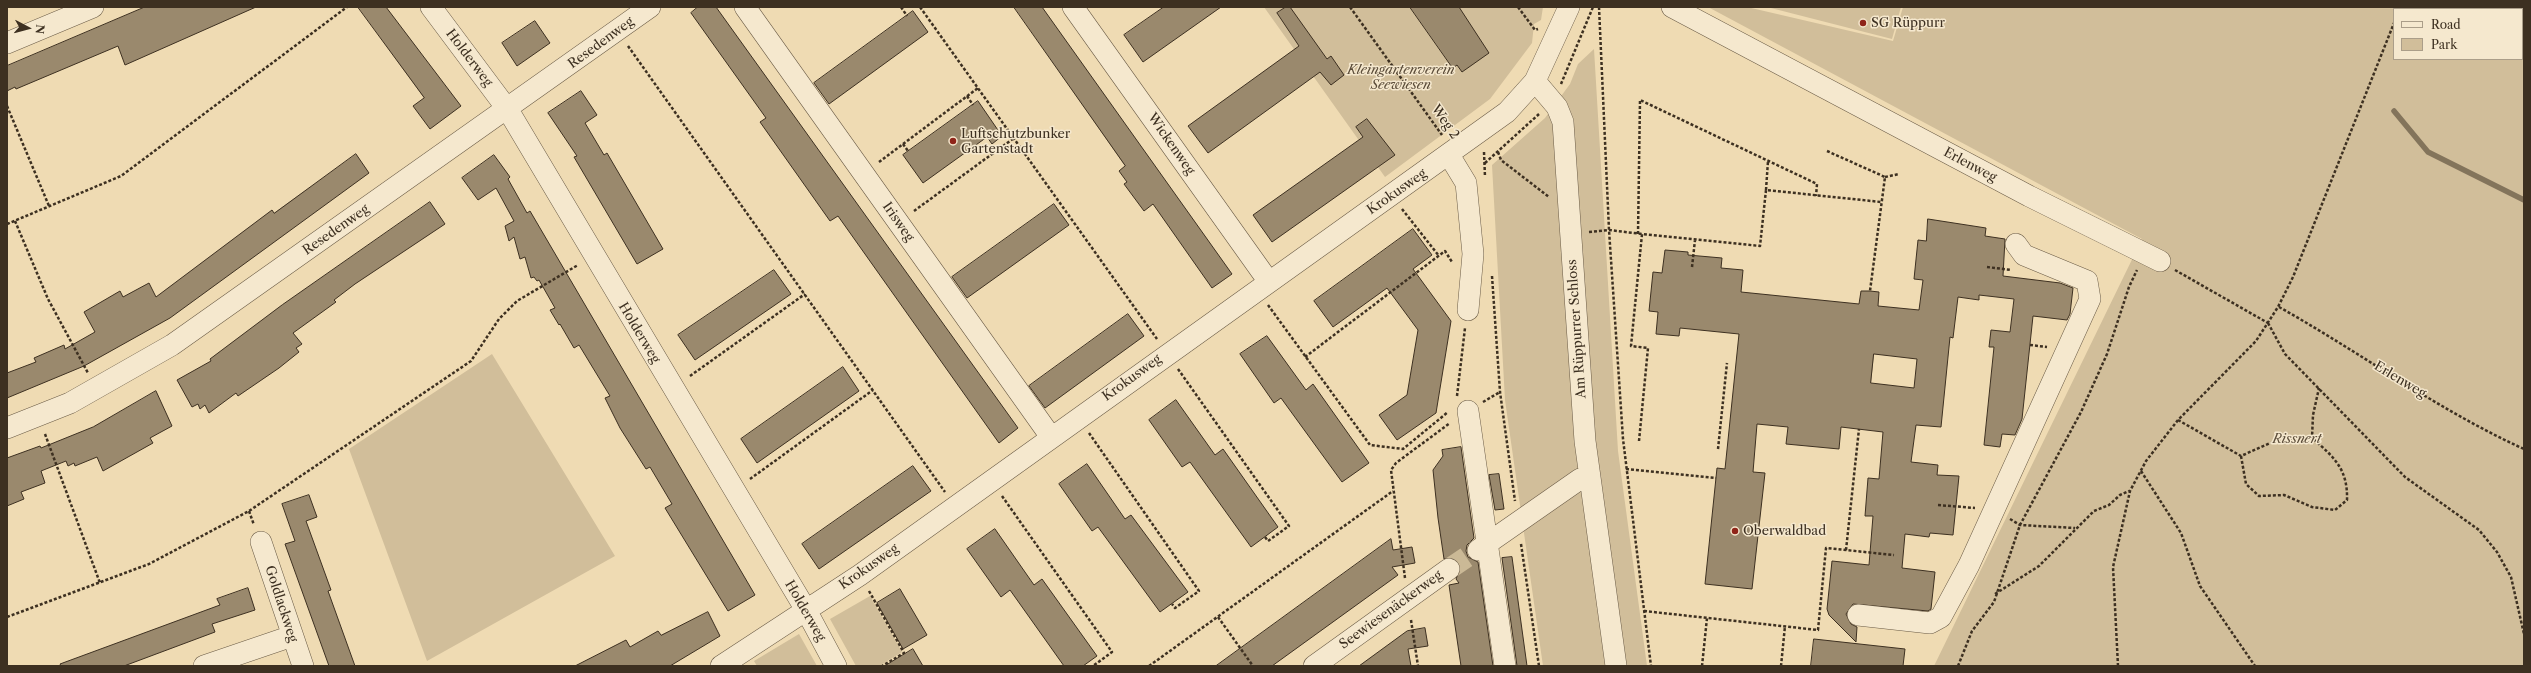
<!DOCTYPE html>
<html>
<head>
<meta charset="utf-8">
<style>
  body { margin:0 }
  #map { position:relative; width:2531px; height:673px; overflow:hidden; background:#efdbb3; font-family:"Libre Caslon Text",serif }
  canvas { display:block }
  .frame { position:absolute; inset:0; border:8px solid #3d3021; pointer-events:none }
  .legend { position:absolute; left:2393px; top:8px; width:130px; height:52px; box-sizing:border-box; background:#f5e8ce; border:1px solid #ab9e89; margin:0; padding:5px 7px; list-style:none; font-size:12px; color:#3d3021 }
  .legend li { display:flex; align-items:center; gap:8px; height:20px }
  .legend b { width:20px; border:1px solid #ab9e89 }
  .north { position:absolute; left:8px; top:8px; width:40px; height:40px; -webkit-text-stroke:3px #f5e8ce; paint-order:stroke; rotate:96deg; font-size:11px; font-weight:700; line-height:16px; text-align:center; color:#3d3021 }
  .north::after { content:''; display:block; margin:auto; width:14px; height:18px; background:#3d3021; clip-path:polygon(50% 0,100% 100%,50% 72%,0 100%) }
</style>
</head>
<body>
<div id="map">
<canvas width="2531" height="673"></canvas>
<div class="frame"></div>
<ul class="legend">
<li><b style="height:5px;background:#f5e8ce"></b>Road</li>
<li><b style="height:11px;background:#d1be9a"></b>Park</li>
</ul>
<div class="north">N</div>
</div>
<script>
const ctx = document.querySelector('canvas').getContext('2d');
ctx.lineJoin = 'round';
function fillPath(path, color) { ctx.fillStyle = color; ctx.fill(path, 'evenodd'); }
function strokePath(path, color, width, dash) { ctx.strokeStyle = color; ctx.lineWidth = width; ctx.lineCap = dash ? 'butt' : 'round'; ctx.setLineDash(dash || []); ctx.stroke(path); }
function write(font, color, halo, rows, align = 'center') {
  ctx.font = font + ' "Libre Caslon Text",serif'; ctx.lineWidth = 3; ctx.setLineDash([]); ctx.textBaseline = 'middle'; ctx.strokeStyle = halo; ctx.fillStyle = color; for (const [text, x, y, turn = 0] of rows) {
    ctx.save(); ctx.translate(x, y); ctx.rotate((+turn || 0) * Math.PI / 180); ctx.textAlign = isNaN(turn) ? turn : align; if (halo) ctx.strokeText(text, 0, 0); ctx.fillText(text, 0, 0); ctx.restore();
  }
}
fillPath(new Path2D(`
  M1264,7H1543L1541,20L1534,24L1532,43L1490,99L1385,177Z
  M1708,7H1747L1893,41L1903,7H2524V666H1934L2142,239ZM2394,9H2522V59H2394Z
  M1767,7H1901L1892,39Z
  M1594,49L1618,451L1647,666H1543L1505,400L1492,165L1545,118L1570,84L1578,64Z
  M492,354L615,556L427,661L349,449Z
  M870,596L902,652L879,666H856L830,619Z
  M799,634L817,666H757L754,661Z`), '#d1be9a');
strokePath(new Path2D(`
  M2394,111L2428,152L2524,200`), '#83745b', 5.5);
const building = new Path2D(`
  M145,7H256L125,65L118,46L16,89L15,87L7,91V66Z
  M358,7H386L461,106L430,129L413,106L424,98Z
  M698,7H716L1018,428L999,443L838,216L830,221L760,122L766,118L691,13Z
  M1014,7H1042L1232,274L1212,288L1153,204L1144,211L1124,184L1127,182L1119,171L1125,166Z
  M1164,7H1221L1143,62L1124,35Z
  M1286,7H1290L1327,59L1331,56L1344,75L1331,85L1320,72L1208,153L1188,126L1299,46L1277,13Z
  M1410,7H1459L1489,53L1462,72L1457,65L1453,68Z
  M913,11L928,32L829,104L814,83Z
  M535,21L550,43L517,66L502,43Z
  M581,91L597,115L585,123L604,155L607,153L663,249L637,264L574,157L577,156L548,113Z
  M978,101L1002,136L992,144L987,137L923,183L903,155Z
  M1367,119L1395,155L1272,242L1253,215L1363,137L1356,127Z
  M356,154L369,173L170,318L84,366L7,398V373L36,362L34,358L64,345L65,349L95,332L84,312L120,291L123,297L149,283L156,297L272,210L274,213Z
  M494,155L510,177L508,179L527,213L530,211L755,595L728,611L665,508L672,504L650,467L646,469L620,428L605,398L610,396L579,345L574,348L560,324L559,325L550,310L555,308L539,280L537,281L534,277L531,278L525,257L520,259L514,237L509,241L505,226L514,221L496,188L478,200L462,178Z
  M430,202L445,224L355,284L334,300L336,302L293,333L302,344L296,348L299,352L279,368L238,396L236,393L209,413L205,405L200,409L198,404L192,407L177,380L211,361L210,359L282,305Z
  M1054,204L1069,225L967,298L952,277Z
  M1928,219L1986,228L1985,236L2005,239L2003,276L2060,283L2073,288L2070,314L2067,320L2033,316L2022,419L2015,435L2002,434L2000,447L1984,445L1994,347H1989L1991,330L2010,332L2014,299L1979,295V300L1958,297L1953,338L1950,337L1941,427L1916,425L1911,462L1938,465L1937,475L1959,476L1953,535L1930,533L1929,537L1905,534L1902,568L1935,572L1931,609L1928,611L1853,604L1846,614L1851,624L1857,627L1856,642L1829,615L1827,609L1832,561L1869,565L1873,516H1865L1868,478L1879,479L1883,432L1841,427L1839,449L1786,444L1788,427L1757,424L1753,472L1765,473L1752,589L1705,584L1717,468L1725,469L1739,334L1680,328L1679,336L1656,334L1658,312L1649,311L1653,272L1662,273L1665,250L1688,252V255L1722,258L1721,268L1743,270L1741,292L1859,304L1861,291H1870L1879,292L1878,306L1919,310L1923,280L1914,279L1918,240L1926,241ZM1874,354L1917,359L1914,388L1871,383Z
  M1413,229L1432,255L1413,269L1451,321L1436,413L1397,440L1379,415L1407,395L1418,330L1387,288L1333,327L1314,301Z
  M774,270L791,294L695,360L678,335Z
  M1128,314L1144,336L1045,408L1029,386Z
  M1267,336L1306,390L1313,384L1369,463L1342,482L1281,398L1274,403L1240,354Z
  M843,367L859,391L757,463L741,439Z
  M156,391L172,426L150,438L153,443L103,471L97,457L75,466L74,463L68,466L66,461L41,471L45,483L21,492L24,499L7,506V458L40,446L41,448L93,427Z
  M1176,400L1215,455L1223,449L1278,527L1251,547L1190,462L1182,467L1149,420Z
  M1461,447L1474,538L1467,545L1466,551L1468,557L1478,562L1493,666H1461L1449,585L1459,583L1456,579L1461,567L1454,558L1444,559L1438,518L1433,470L1443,456L1442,450Z
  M1087,464L1125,519L1131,515L1188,592L1160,612L1098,527L1092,531L1059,484Z
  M913,466L931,491L819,569L802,544Z
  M1499,474L1504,509L1495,510L1489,475Z
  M309,495L317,517L306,521L331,590L328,591L355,666H329L285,544L295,541L282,504Z
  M995,529L1034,585L1042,579L1097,656L1083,666H1064L1010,590L1001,597L967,549Z
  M1391,539L1393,550L1412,547L1415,563L1392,567L1398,575L1272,666H1216Z
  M1512,557L1527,666H1517L1502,558Z
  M248,588L255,610L212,624L215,632L124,666H61L60,664L220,605L217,599Z
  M900,589L927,635L903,649L877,603Z
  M708,612L720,636L670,666H575L626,640L630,647L658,631L661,635Z
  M1425,628L1428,646L1408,649L1411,666H1359L1407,631Z
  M1814,639L1905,649L1903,666H1811Z
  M913,649L923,666H885Z`);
fillPath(building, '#9a896d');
strokePath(building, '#3d3021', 1);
strokePath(new Path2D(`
  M1449,569L1477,550`), '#cbb996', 21, [21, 10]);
const minor = new Path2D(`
  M431,7L508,110L806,610L836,666
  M745,7L1051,437
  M1073,7L1269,282
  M1672,7L2029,196L2160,261
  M7,43L93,7
  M1535,81L1557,107L1563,122L1585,441L1616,666
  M1449,155L1466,183L1473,254L1468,310
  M1468,411L1505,666
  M7,428L70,403L172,345L650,7
  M261,542L303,666
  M1478,550L1580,479H1589
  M1858,615L1930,623L1941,617L1969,565L2090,299L2087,281L2024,255L2016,244
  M204,666L292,636
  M721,666L860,575L1507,112L1535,81L1569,7
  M1314,666L1449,569`);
strokePath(minor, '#6a5b46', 22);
strokePath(new Path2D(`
  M901,7L907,16
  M920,7L1157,339
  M1350,7L1442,135
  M1518,7L1535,30L1538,29
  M1599,7L1609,230L1623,439L1651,666
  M2400,9V7
  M628,46L945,492
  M1561,84L1593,7
  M967,96L973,105
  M7,106L49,206
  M903,144L908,151
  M1827,151L1885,177L1870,291
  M1484,152L1485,177
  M1498,152L1501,160L1549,197
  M879,162L978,88
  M1485,163L1539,114
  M1885,177L1899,174
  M1766,190L1768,161
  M1402,209L1439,256
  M914,211L1014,138
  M15,221L48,299L88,373
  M7,224L121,176L347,7
  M1589,232L1609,230L1642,234
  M1638,234L1640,100L1817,184L1816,196
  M1692,267L1695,240
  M1987,267L2011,270
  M2175,270L2268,323
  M1492,276L1500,392L1515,501
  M1268,305L1370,445L1403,449L1448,412
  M2279,307C2361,353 2438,410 2524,449
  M2268,323L2285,354L2405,477L2479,530L2497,552L2511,577L2524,634
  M2030,345L2047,347
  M1305,357L1445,251L1452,262
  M1178,369L1289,526L1268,541L1265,537
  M690,376L805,294
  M1457,396L1465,328
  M1483,402L1500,392
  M2178,420L2241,456L2270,443L2312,438L2313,415L2319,388
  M1089,433L1199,591L1175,608L1172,604
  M45,434L100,583
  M1639,441L1648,348L1631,346L1642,234L1760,246L1766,190L1881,202
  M1718,449L1727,363
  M2241,456L2246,484L2259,496L2284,495L2312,507L2335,510L2347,500C2348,469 2334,457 2312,438
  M1626,469L1716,478
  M2141,471L2181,533L2200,586L2255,666
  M750,479L873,390
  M1002,496L1112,652L1093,666
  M1938,505L1975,508
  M249,511L254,525
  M2010,519L2020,525L2075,528
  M1521,544L1539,666
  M1846,550L1859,429
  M1405,578L1391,470L1396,463L1450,423
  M869,591L904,653L882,666
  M1995,594L2039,566L2094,511L2109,505L2120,495L2129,491
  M1644,611L1818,630L1826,548L1894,555
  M7,617L149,564L249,511L471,361L499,319L517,301L578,265
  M1218,617L1253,666
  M1411,620L1418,666
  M1149,666L1393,491
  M1702,666L1707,618
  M1781,666L1785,626
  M1958,666L1972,631L1994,602L2020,525L2081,412L2107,354L2129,287L2137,270
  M2118,666L2113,567L2130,491L2146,461L2178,420L2256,341L2278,307L2293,277L2394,23`), '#3d3021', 2.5, [3, 2]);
strokePath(minor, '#f5e8ce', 21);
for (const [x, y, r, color] of [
  [1863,23,4,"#8f2418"],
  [953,141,4,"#8f2418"],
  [1735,531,4,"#8f2418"]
]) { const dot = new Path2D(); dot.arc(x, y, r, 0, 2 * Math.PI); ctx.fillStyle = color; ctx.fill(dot); strokePath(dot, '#f5e8ce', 1.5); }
write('13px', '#3d3021', '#f5e8ce', [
  ["SG Rüppurr",1871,23],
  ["Luftschutzbunker",961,134],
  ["Gartenstadt",961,149],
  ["Oberwaldbad",1743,531]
], 'left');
write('13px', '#3d3021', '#f5e8ce', [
  ["Resedenweg",601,43,-36],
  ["Holderweg",469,58,53],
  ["Weg 2",1445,122,55],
  ["Wickenweg",1171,144,55],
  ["Erlenweg",1970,165,28],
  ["Krokusweg",1397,192,-35],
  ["Irisweg",898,222,55],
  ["Resedenweg",336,230,-35],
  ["Am Rüppurrer Schloss",1577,329,-94],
  ["Holderweg",639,333,59],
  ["Krokusweg",1132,378,-36],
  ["Erlenweg",2400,380,31],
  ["Krokusweg",869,567,-35],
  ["Goldlackweg",281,604,72],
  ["Seewiesenäckerweg",1391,610,-36],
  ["Holderweg",805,611,60]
]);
write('italic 13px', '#5b4c39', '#f5e8ce', [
  ["Kleingartenverein",1401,70],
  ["Seewiesen",1401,85],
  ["Rissnert",2297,439]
]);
</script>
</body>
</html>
